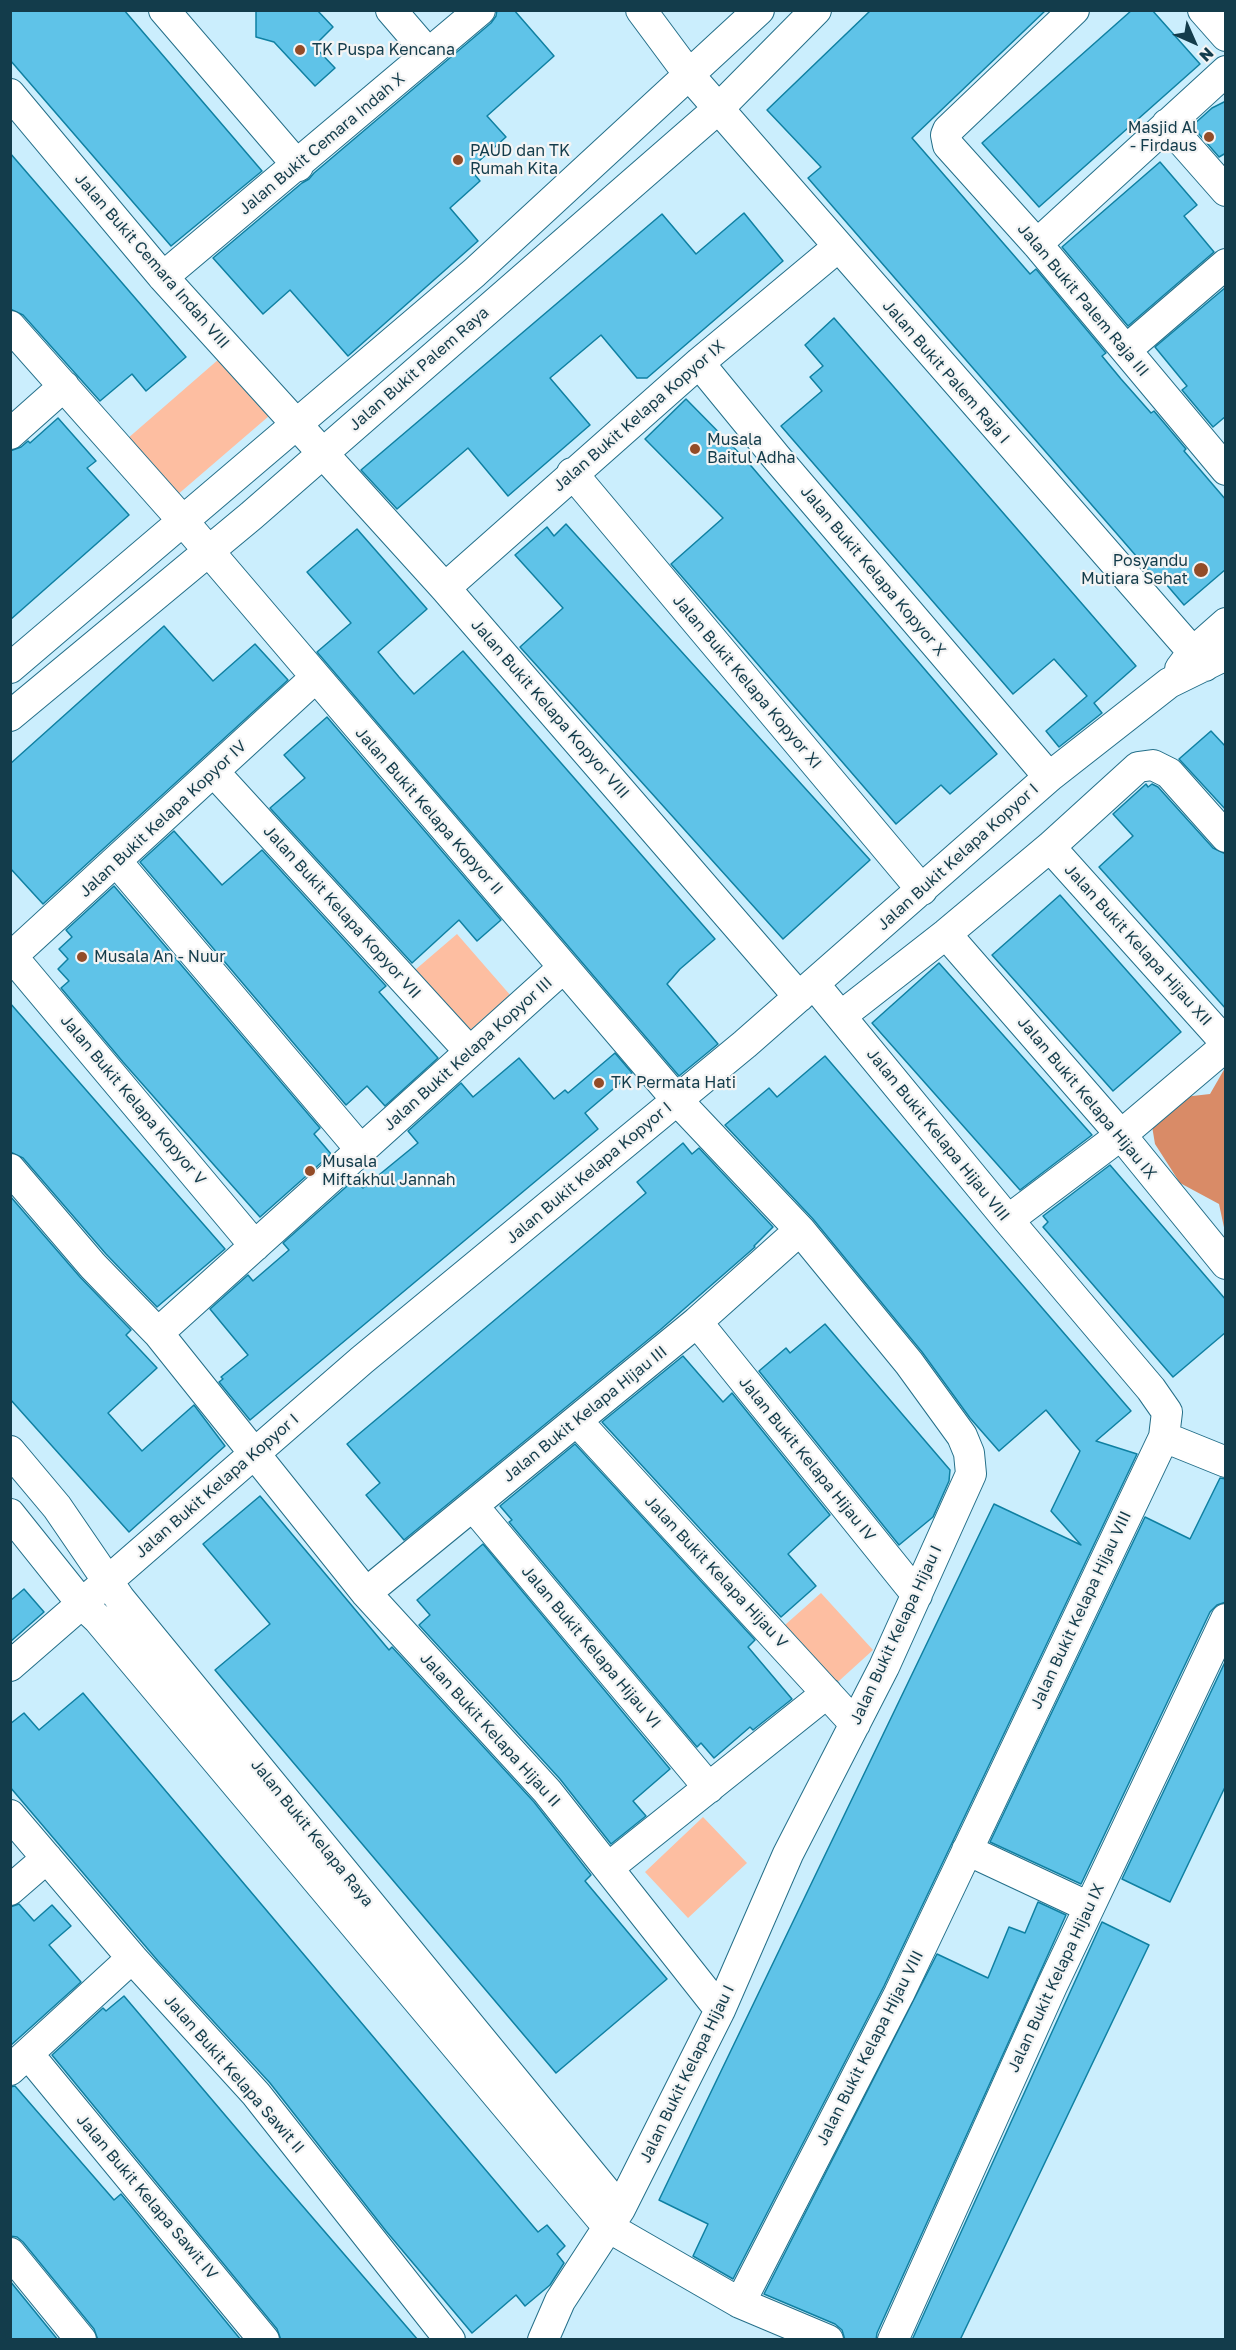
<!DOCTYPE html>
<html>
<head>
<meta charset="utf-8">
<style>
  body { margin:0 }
  #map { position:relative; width:1236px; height:2350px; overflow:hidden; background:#cbeefd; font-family:"Golos Text",sans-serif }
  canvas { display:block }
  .frame { position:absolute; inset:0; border:12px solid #133c4b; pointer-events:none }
  .north { position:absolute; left:1164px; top:12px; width:60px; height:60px; -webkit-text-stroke:4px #f4f4f4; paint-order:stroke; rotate:135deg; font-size:16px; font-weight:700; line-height:24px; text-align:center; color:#133c4b }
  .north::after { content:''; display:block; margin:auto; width:21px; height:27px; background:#133c4b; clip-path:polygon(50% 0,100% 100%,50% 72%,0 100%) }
</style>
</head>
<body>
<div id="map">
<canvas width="1236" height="2350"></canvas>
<div class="frame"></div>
<div class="north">N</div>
</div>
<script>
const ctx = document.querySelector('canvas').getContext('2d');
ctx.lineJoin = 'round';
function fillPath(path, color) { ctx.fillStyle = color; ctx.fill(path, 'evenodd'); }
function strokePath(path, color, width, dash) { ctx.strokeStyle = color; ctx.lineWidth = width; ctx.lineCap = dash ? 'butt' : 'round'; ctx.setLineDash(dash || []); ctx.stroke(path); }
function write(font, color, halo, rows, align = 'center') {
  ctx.font = font + ' "Golos Text",sans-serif'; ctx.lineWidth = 4.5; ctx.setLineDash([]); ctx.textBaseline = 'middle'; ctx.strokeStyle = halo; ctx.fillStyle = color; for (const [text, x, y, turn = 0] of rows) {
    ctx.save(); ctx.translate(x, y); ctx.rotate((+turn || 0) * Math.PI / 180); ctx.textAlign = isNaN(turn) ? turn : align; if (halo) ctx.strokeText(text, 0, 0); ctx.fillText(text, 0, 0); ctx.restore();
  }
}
fillPath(new Path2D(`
  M219,359L269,416L176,496L127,439Z
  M457,934L511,996L469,1033L415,970Z
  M821,1593L873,1650L829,1690L777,1632Z
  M703,1817L747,1863L688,1918L645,1872Z`), '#fdbea1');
fillPath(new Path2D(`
  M1225,1068V1232L1219,1204L1180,1183L1155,1144L1151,1120L1175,1098L1210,1094Z`), '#d98b67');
const building = new Path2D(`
  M10,10H124L262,171L171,246L10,60Z
  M256,10H317L333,27L314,46L335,68L315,86L274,42L256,37Z
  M497,10H514L554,56L487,116L506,137L470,169L480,181L450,208L478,241L348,356L290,290L263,314L213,258L302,183L309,179L314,173L491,23L496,16Z
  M871,10H1046L912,138L1030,274L1036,269L1106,353L1102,356L1121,379L1151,413L1154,411L1186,449L1184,451L1226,500V569L1184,605L1160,577L1157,580L808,178L821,167L767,110Z
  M1132,10H1152L1200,64L1039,207L982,143Z
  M1226,101V153L1219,157L1192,126L1212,108Z
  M10,153L186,357L146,391L132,374L100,401L23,315L10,309Z
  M1160,162L1197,205L1184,216L1214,252L1128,326L1062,247Z
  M744,213L783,261L647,378H637L601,335L550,378L590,425L508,496L468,448L397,509L361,470L662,214L696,254Z
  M1226,287V416L1213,427L1182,390L1187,386L1155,347Z
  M834,318L1136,666L1094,703L1102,713L1059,747L1046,731L1087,696L1054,659L1013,694L781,426L822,391L810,377L823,366L805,345Z
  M686,399L746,460L997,754L950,794L941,785L896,824L671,564L723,518L645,439Z
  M58,418L96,461L87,468L129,515L10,620V451L21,447L28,441L30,443Z
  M566,524L870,860L783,939L520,647L563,608L515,555L547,527L554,536Z
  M357,529L427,609L378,652L399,677L414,694L463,651L715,939L680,969L667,984L718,1044L679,1076L317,652L351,623L307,572Z
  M164,626L213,681L255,644L288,680L43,904L10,868V764Z
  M327,717L501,920L477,941L459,920L412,963L270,808L305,778L284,755Z
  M1211,731L1226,747V810L1179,759Z
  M1146,784L1148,787L1152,784L1158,787L1213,848L1226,854V1009L1099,867L1133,836L1113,814Z
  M174,831L222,885L262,850L386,986L379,992L438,1058L385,1106L367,1086L346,1105L140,862Z
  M114,886L320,1128L314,1134L331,1154L260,1217L123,1062L61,988L69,981L58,969L68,959L59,949L72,937L66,930Z
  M1060,895L1181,1032L1113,1091L992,955Z
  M939,963L1092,1135L1020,1190L872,1023Z
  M10,1003L225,1249L157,1307L106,1254L23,1158L10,1152Z
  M615,1053L632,1073L585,1113L598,1129L250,1420L219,1382L223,1379L221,1377L248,1355L210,1309L248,1275L253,1281L289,1250L283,1243L355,1179L363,1188L418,1143L408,1131L461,1083L473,1097L519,1058L554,1099L565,1090L568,1093Z
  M825,1056L1131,1411L1096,1441L1137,1454L884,1986L733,2279L693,2256L708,2224L659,2200L994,1504L1081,1545L1051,1511L1080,1451L1046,1410L999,1451L970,1418L922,1352L813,1219L725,1125L769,1088L777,1097Z
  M683,1143L692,1154L699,1148L773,1227L754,1246L755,1247L660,1330L404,1540L366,1495L380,1483L347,1444L646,1193L637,1182Z
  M1110,1165L1226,1300V1332L1173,1377L1043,1227L1048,1222L1043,1216Z
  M10,1196L80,1277L131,1330L126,1335L157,1368L108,1413L142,1451L194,1405L225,1446L129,1532L10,1399Z
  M825,1324L950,1470L949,1481L933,1517L899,1545L759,1371L786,1348L790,1353Z
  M683,1356L723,1402L732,1393L830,1515L788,1554L816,1586L781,1617L602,1422Z
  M575,1444L755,1640L748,1647L792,1699L753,1730L750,1727L714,1758L701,1743L697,1747L509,1522L512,1520L500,1506Z
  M1220,1478L1226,1479V1602L1217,1605L1210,1612L1081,1884L990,1842L1145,1517L1190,1539Z
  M260,1496L389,1650L392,1647L534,1802L591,1875L585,1881L667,1979L556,2073L215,1670L270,1624L203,1544Z
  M483,1544L670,1769L633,1801L646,1816L611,1844L560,1779L419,1625L430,1615L417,1600Z
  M24,1589L44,1612L10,1642V1601Z
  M1226,1660V1785L1170,1902L1122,1879Z
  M83,1693L538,2232L547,2225L565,2246L557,2254L564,2263L550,2285L525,2306L516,2295L472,2333L386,2231L270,2083L158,1961L10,1787V1724L24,1713L39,1730Z
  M1038,1902L1066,1915L877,2333L876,2340H845L842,2330L835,2324L764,2294L937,1954L988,1978L1009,1927L1025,1933Z
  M19,1904L34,1921L52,1905L71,1926L49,1945L81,1982L10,2046V1907Z
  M1102,1922L1149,1945L960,2340H912Z
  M124,1996L275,2174L418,2340H281L277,2329L52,2055L103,2008L106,2011Z
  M15,2086L114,2200L121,2194L241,2340H98L94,2329L23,2242L17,2237L10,2236V2087Z
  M10,2281L58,2340H10Z`);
fillPath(building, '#5fc3e8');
strokePath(building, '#0f80a2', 1.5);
const street = new Path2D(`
  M164,10L298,166
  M391,10L428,53
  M641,10L690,76L1205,666
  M1074,10L948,130L946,135L948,145L1037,244L1226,470
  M1203,10L1226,36
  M10,94L163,277L445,588L799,997
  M1167,124L1226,191
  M1037,244L1226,71
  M163,277L480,10
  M10,326L183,521L677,1100L800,1230L909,1363L962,1436L969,1453L971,1474L884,1667L788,1854L720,2010L620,2209L560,2301L543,2340
  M1126,350L1226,264
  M699,363L776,457L1049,777
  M10,434L64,386
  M572,473L922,890
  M445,588L699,363L838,247
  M10,668L474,273L759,10
  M1180,669L1192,653L1226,623
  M10,716L251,516L719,108L816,10
  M214,772L470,1052
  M1050,847L1226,1043
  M117,862L361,1150
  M946,934L1121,1135L1226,1264
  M10,954L255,1246
  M10,958L315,678
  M841,1016L946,934L1050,847L1138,767L1153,765L1169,773L1226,837
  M10,1169L93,1266L158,1333L366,1593L547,1791L720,2010
  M1008,1220L1121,1135L1226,1046
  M697,1322L917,1595
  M158,1333L563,968
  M577,1421L855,1724
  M1164,1437L1226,1462
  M10,1451L57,1507L120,1599L620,2209
  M473,1506L709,1788
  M10,1514L82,1604L98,1619L608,2227L740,2303L828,2340
  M366,1593L697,1322L800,1230
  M10,1666L362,1360L745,1044L1049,777L1169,683L1226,655
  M10,1815L132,1958L256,2094L450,2340
  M967,1850L1089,1907
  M608,1868L827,1693
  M10,1890L47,1858
  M29,2055L264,2340
  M10,2070L132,1958
  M10,2253L81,2340
  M740,2303L899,1994L1164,1437L1167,1412L1151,1389L1008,1220L814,984
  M893,2340L1052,1986L1226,1619`);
strokePath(street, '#246f89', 32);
strokePath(street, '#fff', 30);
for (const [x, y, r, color] of [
  [300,50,6,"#934c28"],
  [1209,137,6,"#934c28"],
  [458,160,6,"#934c28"],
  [695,449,6,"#934c28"],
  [1201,570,8,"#934c28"],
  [82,957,6,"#934c28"],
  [599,1083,6,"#934c28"],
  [310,1171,6,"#934c28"]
]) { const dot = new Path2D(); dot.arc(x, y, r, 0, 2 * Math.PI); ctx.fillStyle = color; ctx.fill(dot); strokePath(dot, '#f4f4f4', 2); }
write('16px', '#133c4b', '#f4f4f4', [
  ["TK Puspa Kencana",312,50],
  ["Masjid Al",1197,128,"right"],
  ["- Firdaus",1197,146,"right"],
  ["PAUD dan TK",470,151],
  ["Rumah Kita",470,169],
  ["Musala",707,440],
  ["Baitul Adha",707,458],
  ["Posyandu",1188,561,"right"],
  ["Mutiara Sehat",1188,579,"right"],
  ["Musala An - Nuur",94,957],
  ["TK Permata Hati",611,1083],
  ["Musala",322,1162],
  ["Miftakhul Jannah",322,1180]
], 'left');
write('16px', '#133c4b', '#f4f4f4', [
  ["Jalan Bukit Cemara Indah X",322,144,-40],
  ["Jalan Bukit Cemara Indah VIII",152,261,49],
  ["Jalan Bukit Palem Raja III",1083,300,50],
  ["Jalan Bukit Palem Raya",419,369,-41],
  ["Jalan Bukit Palem Raja I",946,372,49],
  ["Jalan Bukit Kelapa Kopyor IX",639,416,-41],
  ["Jalan Bukit Kelapa Kopyor X",873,571,50],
  ["Jalan Bukit Kelapa Kopyor XI",747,682,50],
  ["Jalan Bukit Kelapa Kopyor VIII",550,709,49],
  ["Jalan Bukit Kelapa Kopyor II",429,811,49],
  ["Jalan Bukit Kelapa Kopyor IV",163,819,-43],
  ["Jalan Bukit Kelapa Kopyor I",958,857,-42],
  ["Jalan Bukit Kelapa Kopyor VII",342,912,48],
  ["Jalan Bukit Kelapa Hijau XII",1138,945,48],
  ["Jalan Bukit Kelapa Kopyor III",468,1054,-42],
  ["Jalan Bukit Kelapa Hijau IX",1087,1098,50],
  ["Jalan Bukit Kelapa Kopyor V",133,1100,50],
  ["Jalan Bukit Kelapa Hijau VIII",938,1135,51],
  ["Jalan Bukit Kelapa Kopyor I",589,1173,-40],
  ["Jalan Bukit Kelapa Hijau III",585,1414,-39],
  ["Jalan Bukit Kelapa Hijau IV",807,1459,51],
  ["Jalan Bukit Kelapa Kopyor I",217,1486,-41],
  ["Jalan Bukit Kelapa Hijau V",716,1572,47],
  ["Jalan Bukit Kelapa Hijau VIII",1081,1610,-65],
  ["Jalan Bukit Kelapa Hijau I",896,1635,-65],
  ["Jalan Bukit Kelapa Hijau VI",591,1647,50],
  ["Jalan Bukit Kelapa Hijau II",490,1730,48],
  ["Jalan Bukit Kelapa Raya",312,1833,51],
  ["Jalan Bukit Kelapa Hijau IX",1056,1978,-65],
  ["Jalan Bukit Kelapa Hijau VIII",870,2048,-63],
  ["Jalan Bukit Kelapa Sawit II",234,2074,49],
  ["Jalan Bukit Kelapa Hijau I",687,2074,-64],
  ["Jalan Bukit Kelapa Sawit IV",147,2197,50]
]);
</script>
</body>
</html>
